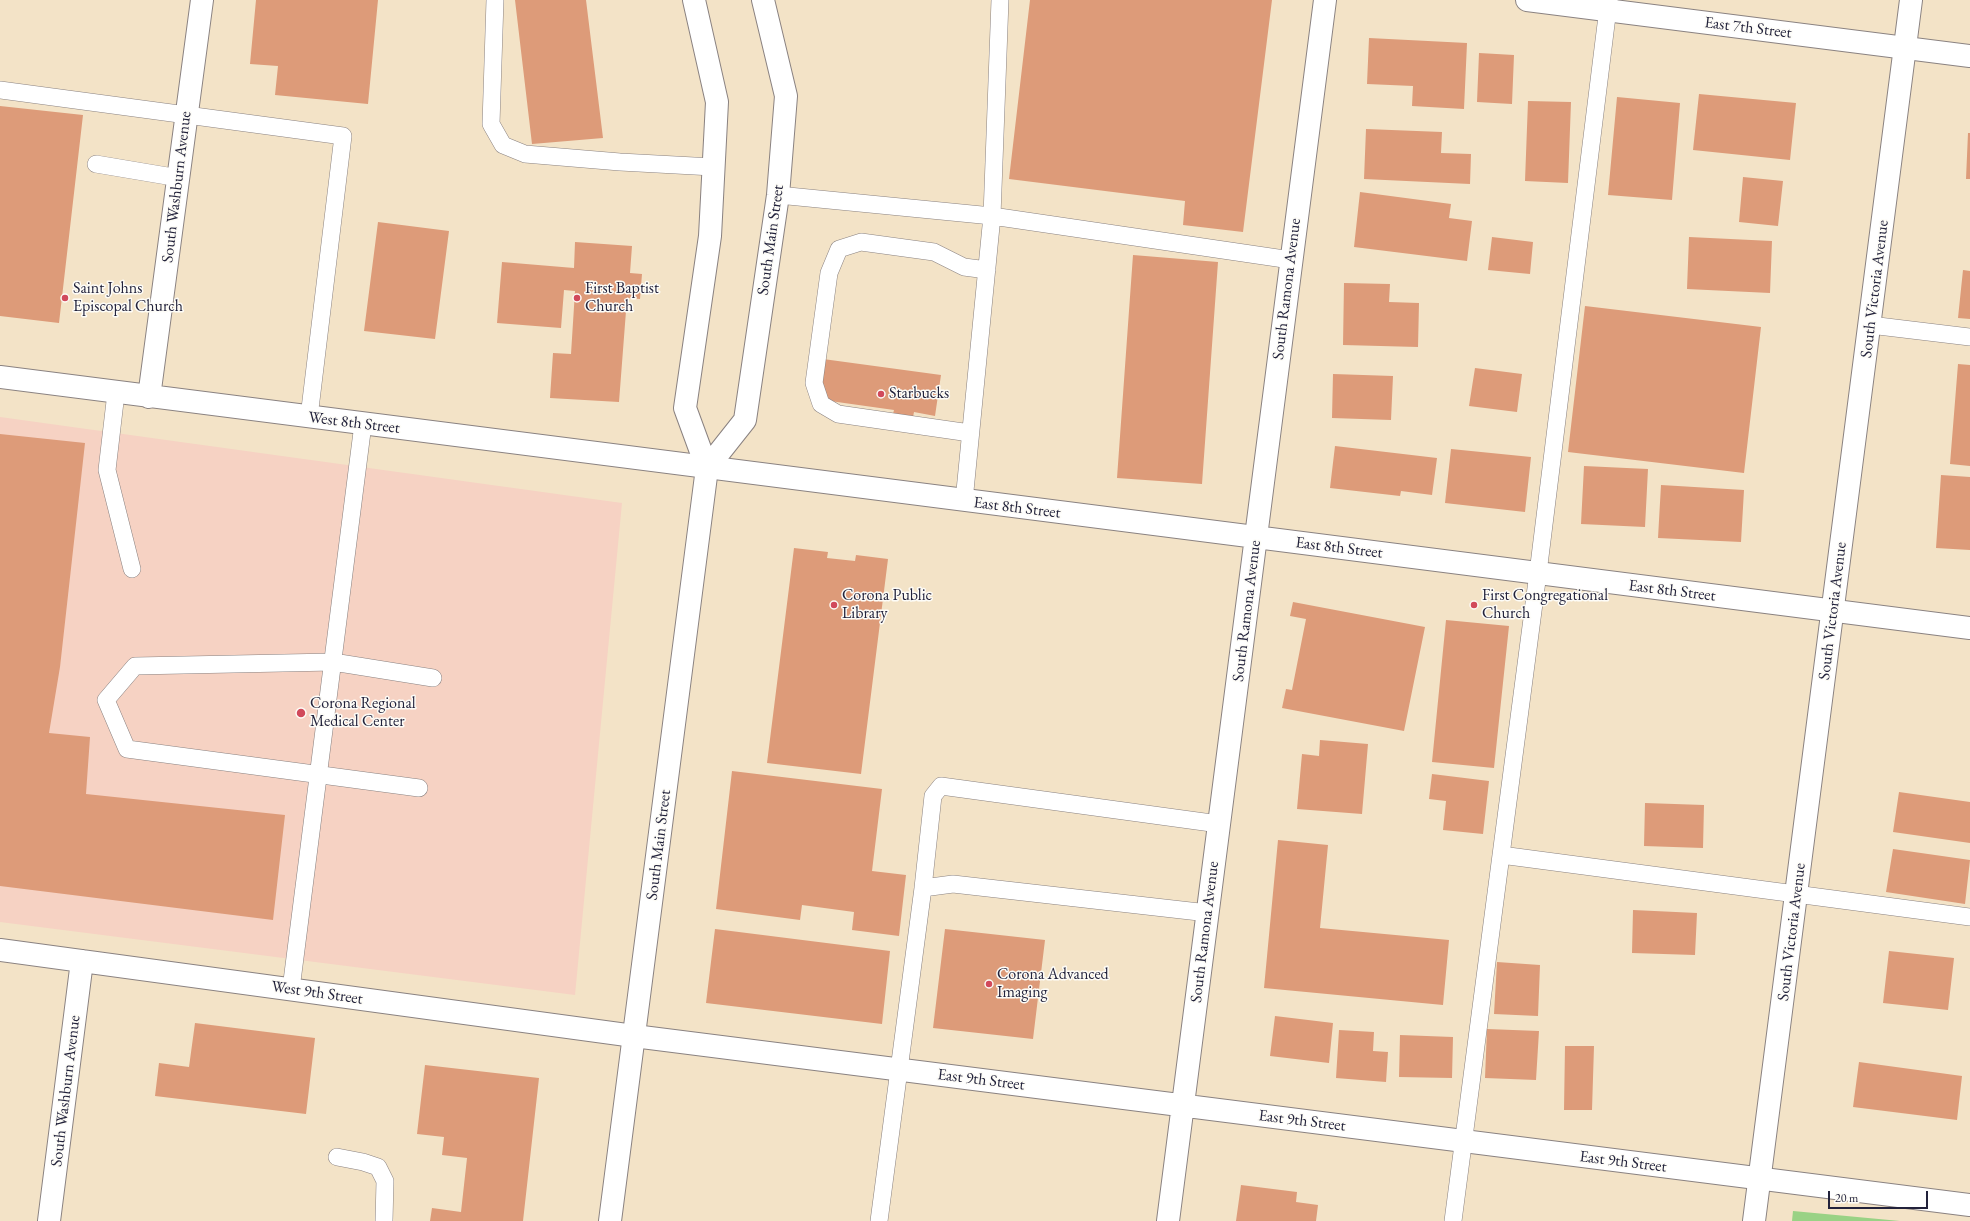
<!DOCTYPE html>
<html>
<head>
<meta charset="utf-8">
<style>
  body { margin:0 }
  #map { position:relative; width:1970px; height:1221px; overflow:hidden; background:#f3e3c7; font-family:"EB Garamond",serif }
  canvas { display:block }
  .scale { position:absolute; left:1828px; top:1191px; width:100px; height:18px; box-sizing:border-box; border:2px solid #22223b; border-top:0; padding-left:5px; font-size:12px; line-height:14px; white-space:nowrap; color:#22223b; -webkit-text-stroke:3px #fdfcf7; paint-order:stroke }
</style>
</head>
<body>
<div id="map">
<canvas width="1970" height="1221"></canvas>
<div class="scale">20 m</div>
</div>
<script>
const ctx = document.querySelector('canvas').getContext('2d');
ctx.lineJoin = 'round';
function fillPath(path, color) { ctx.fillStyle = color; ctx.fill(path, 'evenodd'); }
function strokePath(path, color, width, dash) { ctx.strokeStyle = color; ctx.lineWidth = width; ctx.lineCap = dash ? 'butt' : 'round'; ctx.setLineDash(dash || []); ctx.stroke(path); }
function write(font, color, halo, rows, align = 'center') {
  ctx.font = font + ' "EB Garamond",serif'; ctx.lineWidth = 3; ctx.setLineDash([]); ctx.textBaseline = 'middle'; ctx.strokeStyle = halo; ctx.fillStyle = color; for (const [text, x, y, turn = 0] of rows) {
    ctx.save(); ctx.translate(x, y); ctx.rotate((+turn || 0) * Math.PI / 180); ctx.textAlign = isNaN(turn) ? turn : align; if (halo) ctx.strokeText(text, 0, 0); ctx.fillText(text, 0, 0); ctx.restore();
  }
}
fillPath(new Path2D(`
  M0,417L622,503L575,995L0,922Z`), '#f6d2c3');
fillPath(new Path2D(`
  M1793,1211L1900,1221H1792Z`), '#99d285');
fillPath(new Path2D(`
  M256,0H378L368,104L275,95L278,66L250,64Z
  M515,0H586L603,138L532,144Z
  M1030,0H1272L1243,232L1183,225L1185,201L1009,179Z
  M1369,38L1467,43L1464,109L1412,106L1413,86L1367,84Z
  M1479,53L1514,55L1512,104L1477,102Z
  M1699,94L1796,103L1790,160L1693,150Z
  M1617,97L1680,103L1672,200L1608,195Z
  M1528,101L1571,102L1568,183L1525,181Z
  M0,106L83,115L59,323L0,316Z
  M1366,129L1442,132L1441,153L1471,154L1470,184L1364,179Z
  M1968,133H1970V179H1966Z
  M1743,177L1783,181L1778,226L1739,222Z
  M1360,192L1451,204L1449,218L1472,221L1467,261L1354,247Z
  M378,222L449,231L435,339L364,331Z
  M1492,237L1533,242L1530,274L1488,270Z
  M1689,237L1772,241L1770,293L1687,289Z
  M575,242L632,246L630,273L642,274L640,299L627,298L619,402L550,398L553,353L571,354L575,291L564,290L561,328L497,323L502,262L574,268Z
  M1133,255L1218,262L1202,484L1117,478Z
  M1963,270L1970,271V319L1958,318Z
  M1344,283L1390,284L1389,302L1419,303L1418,347L1343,345Z
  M1585,306L1761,327L1744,473L1568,452Z
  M823,359L941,375L935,416L914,412L913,417L893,414L894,410L823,400L824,387L819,386Z
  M1958,364L1970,365V466L1950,464Z
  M1475,368L1522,374L1517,412L1469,406Z
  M1333,374L1393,376L1391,420L1332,418Z
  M0,434L85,443L60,667L49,733L90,737L86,794L285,815L273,920L0,886Z
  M1335,446L1437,458L1432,495L1401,491L1400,496L1330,488Z
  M1451,449L1531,457L1525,512L1445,503Z
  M1584,466L1648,469L1645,527L1581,524Z
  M1941,475L1970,477V550L1936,548Z
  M1661,485L1744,490L1741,542L1658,538Z
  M794,548L828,552L827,558L855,561L856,555L888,559L861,774L767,763Z
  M1293,602L1425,627L1404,731L1282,708L1286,689L1292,690L1306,619L1290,616Z
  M1446,620L1509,626L1494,768L1432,762Z
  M1320,740L1368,744L1362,814L1297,809L1302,754L1319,756Z
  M732,771L882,789L872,871L906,875L899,936L852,930L854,912L802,905L800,920L716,909Z
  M1432,774L1489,781L1483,834L1443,830L1446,801L1429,799Z
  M1899,792L1970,802V843L1893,832Z
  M1645,803L1704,805L1703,848L1644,846Z
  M1278,840L1328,845L1320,928L1449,940L1443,1005L1264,988Z
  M1893,849L1970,860L1965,904L1886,892Z
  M1633,910L1697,913L1695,955L1632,953Z
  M715,929L890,951L882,1024L706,1003Z
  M945,929L1045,940L1033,1039L933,1028Z
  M1889,951L1954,958L1948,1010L1883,1003Z
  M1497,962L1540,965L1538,1016L1494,1014Z
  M1275,1016L1333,1023L1329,1063L1270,1056Z
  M195,1023L315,1038L306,1114L155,1096L159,1063L189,1067Z
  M1487,1029L1539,1031L1536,1080L1485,1078Z
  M1339,1030L1374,1032L1373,1051L1388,1052L1386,1082L1336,1078Z
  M1400,1035L1453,1037L1452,1078L1399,1077Z
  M1565,1046H1594L1592,1110H1564Z
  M1859,1062L1962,1076L1957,1120L1853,1107Z
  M425,1065L539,1078L523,1221H430L432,1208L461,1212L467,1158L442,1155L444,1137L417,1134Z
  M1241,1185L1297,1192L1296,1202L1318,1205L1316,1221H1236Z`), '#dd9b79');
const service = new Path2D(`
  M495,0L491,124L503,145L525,154L620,162L713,167
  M0,90L343,136L309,417
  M96,164L179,178
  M778,195L992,216L1291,260
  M1870,325L1970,337
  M116,393L107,470L132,569
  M970,433L838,414L821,404L814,383L829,273L839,249L861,242L934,252L964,267L987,270
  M964,501L992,216L1000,0
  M419,788L127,749L106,700L135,666L333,662L433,678
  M1501,855L1970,917
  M923,888L933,796L941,786L1219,824
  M291,989L363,424
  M337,1157L363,1162L378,1167L385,1181L384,1221
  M879,1221L923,888L953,884L1208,913
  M1453,1221L1538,573L1609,0`);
const minor = new Path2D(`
  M1527,0L1970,56
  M0,377L1970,628
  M149,397L202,0
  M0,950L634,1036L1970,1205
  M49,1221L82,961
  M1168,1221L1325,0`);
const tertiary = new Path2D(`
  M1754,1221L1911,0`);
const primary = new Path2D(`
  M707,468L745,420L778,195L786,96L763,0
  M610,1221L707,468L685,408L710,236L717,102L694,0`);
strokePath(service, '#8a8281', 18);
strokePath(minor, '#8a8281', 24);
strokePath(tertiary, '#8a8281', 24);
strokePath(primary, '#8a8281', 24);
strokePath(service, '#fff', 17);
strokePath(minor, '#fff', 22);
strokePath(tertiary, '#fff', 22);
strokePath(primary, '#fff', 22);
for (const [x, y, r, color] of [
  [65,298,4,"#d1495b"],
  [577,298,4,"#d1495b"],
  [881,394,4,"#d1495b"],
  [834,605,4,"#d1495b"],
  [1474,605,4,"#d1495b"],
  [301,713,5,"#d1495b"],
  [989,984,4,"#d1495b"]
]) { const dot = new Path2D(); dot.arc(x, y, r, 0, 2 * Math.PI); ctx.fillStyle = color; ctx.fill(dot); strokePath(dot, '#fdfcf7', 1.5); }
write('16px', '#22223b', '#fdfcf7', [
  ["East 7th Street",1748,28,7],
  ["South Washburn Avenue",177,187,-83],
  ["South Main Street",771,240,-82],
  ["South Ramona Avenue",1287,289,-83],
  ["South Victoria Avenue",1875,289,-83],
  ["West 8th Street",354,423,7],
  ["East 8th Street",1017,508,7],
  ["East 8th Street",1339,548,7],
  ["East 8th Street",1672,591,7],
  ["South Ramona Avenue",1247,611,-83],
  ["South Victoria Avenue",1833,611,-83],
  ["South Main Street",659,845,-83],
  ["South Ramona Avenue",1205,932,-83],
  ["South Victoria Avenue",1792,932,-83],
  ["West 9th Street",317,993,8],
  ["East 9th Street",981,1080,7],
  ["South Washburn Avenue",66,1091,-83],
  ["East 9th Street",1302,1121,7],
  ["East 9th Street",1623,1162,7]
]);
write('16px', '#22223b', '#fdfcf7', [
  ["Saint Johns",73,289],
  ["Episcopal Church",73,307],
  ["First Baptist",585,289],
  ["Church",585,307],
  ["Starbucks",889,394],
  ["Corona Public",842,596],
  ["Library",842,614],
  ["First Congregational",1482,596],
  ["Church",1482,614],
  ["Corona Regional",310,704],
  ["Medical Center",310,722],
  ["Corona Advanced",997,975],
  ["Imaging",997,993]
], 'left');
</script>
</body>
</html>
